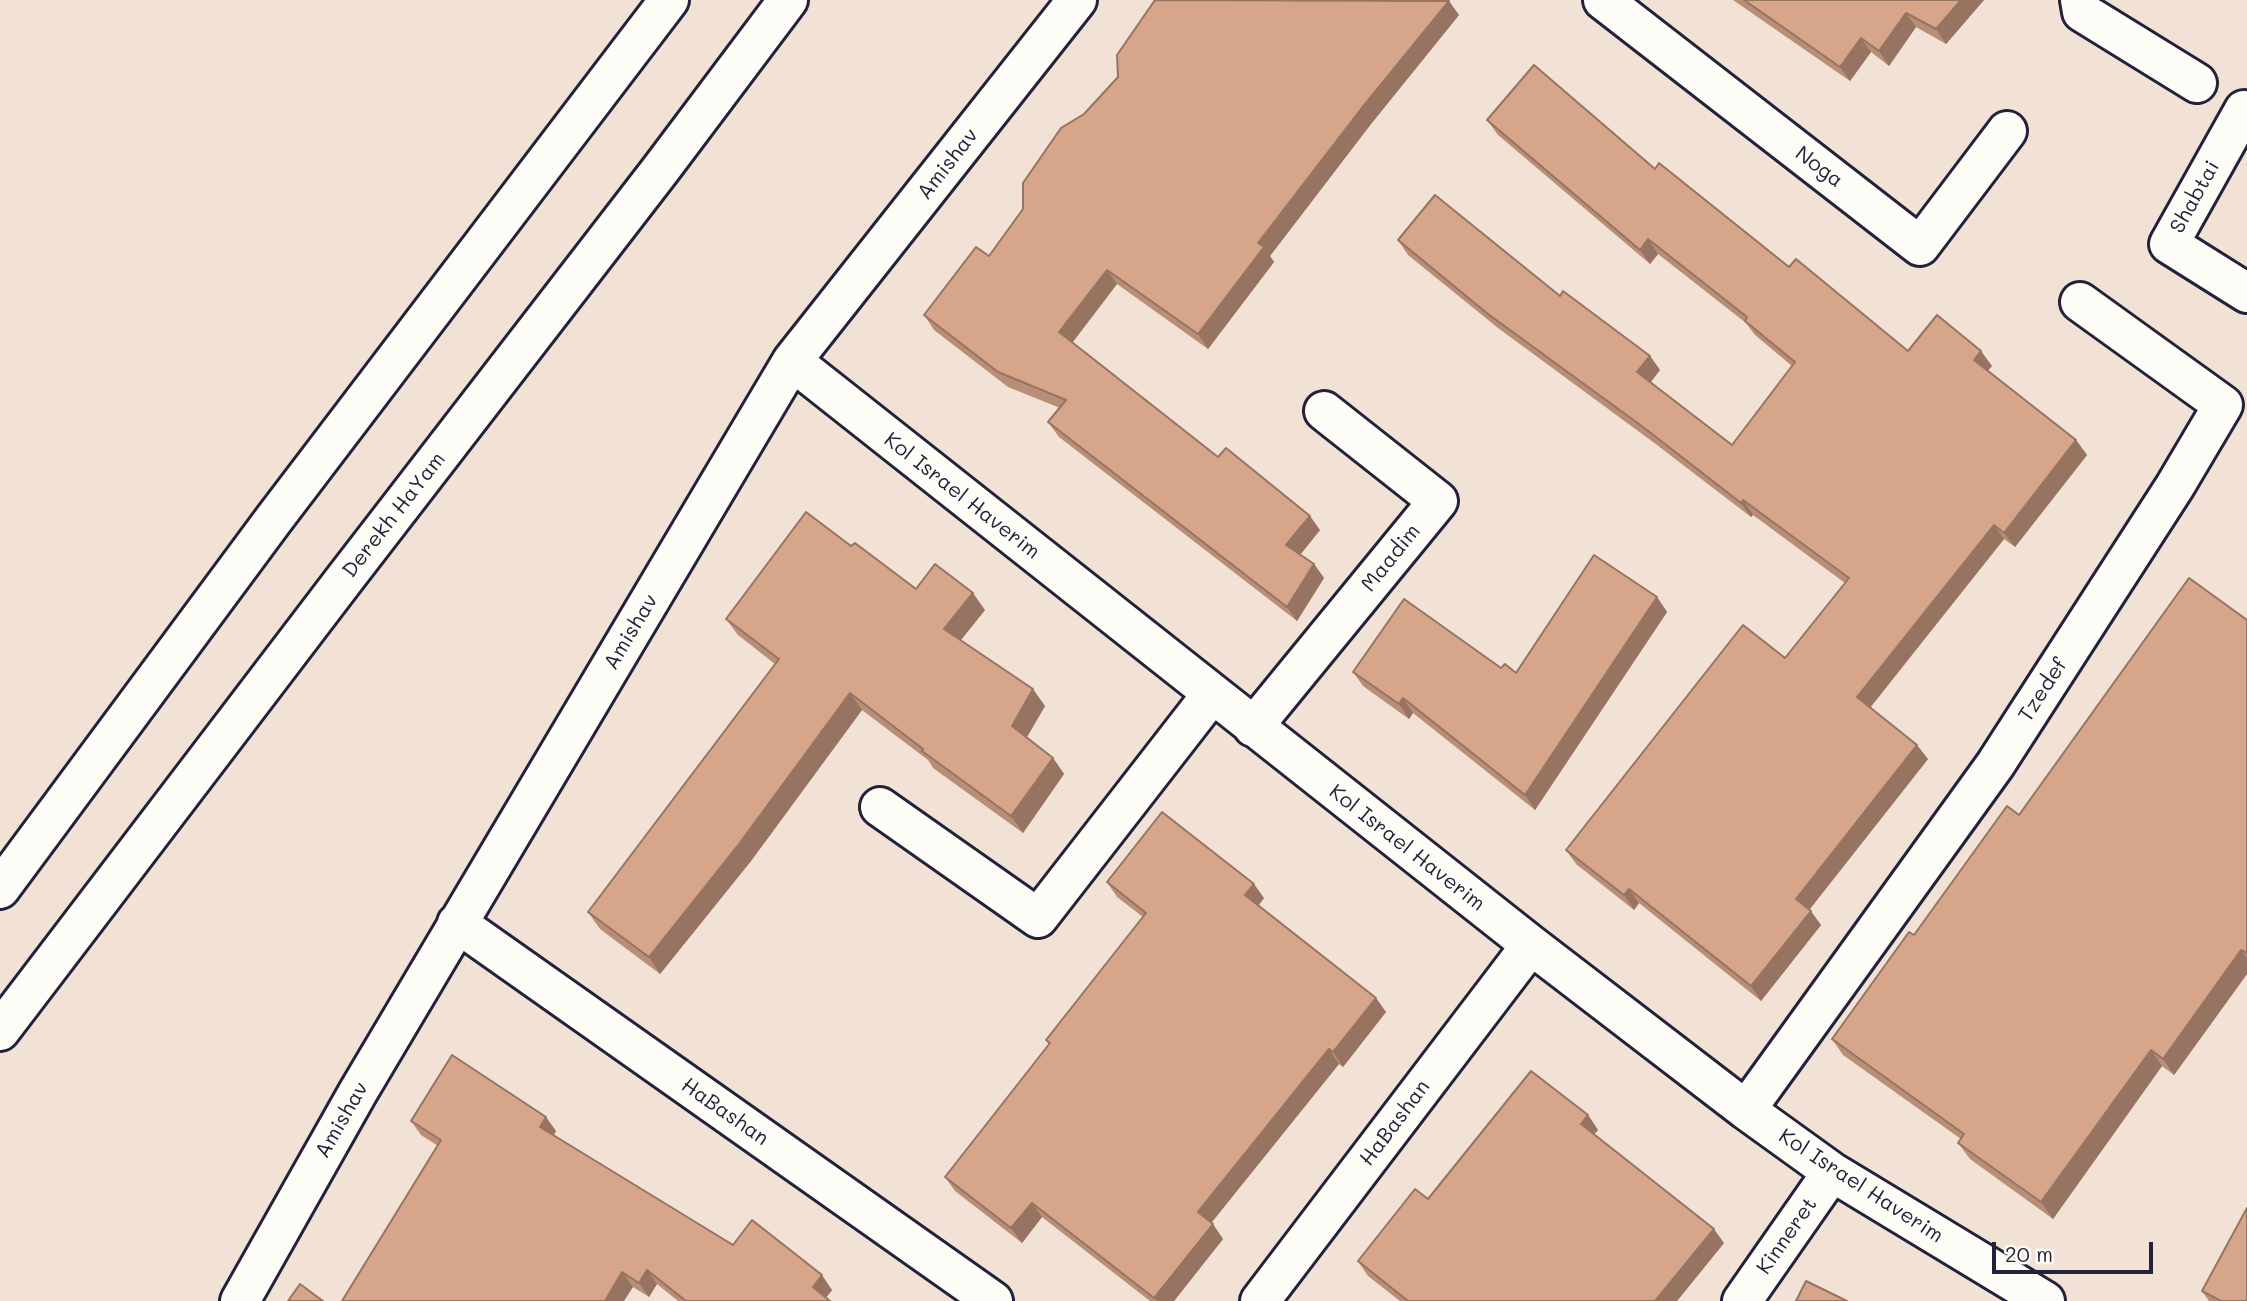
<!DOCTYPE html>
<html>
<head>
<meta charset="utf-8">
<style>
  body { margin:0 }
  #map { position:relative; width:2247px; height:1301px; overflow:hidden; background:#f2e2d6; font-family:Mali,sans-serif }
  canvas { display:block }
  .scale { position:absolute; left:1992px; top:1242px; width:161px; height:32px; box-sizing:border-box; border:4px solid #22223b; border-top:0; padding-left:9px; font-size:21px; line-height:24px; white-space:nowrap; color:#22223b; -webkit-text-stroke:5px #fdfcf7; paint-order:stroke }
</style>
</head>
<body>
<div id="map">
<canvas width="2247" height="1301"></canvas>
<div class="scale">20 m</div>
</div>
<script>
const ctx = document.querySelector('canvas').getContext('2d');
ctx.lineJoin = 'round';
function strokePath(path, color, width, dash) { ctx.strokeStyle = color; ctx.lineWidth = width; ctx.lineCap = dash ? 'butt' : 'round'; ctx.setLineDash(dash || []); ctx.stroke(path); }
function fillPath(path, color) { ctx.fillStyle = color; ctx.fill(path, 'evenodd'); }
function write(font, color, halo, rows, align = 'center') {
  ctx.font = font + ' Mali,sans-serif'; ctx.lineWidth = 5; ctx.setLineDash([]); ctx.textBaseline = 'middle'; ctx.strokeStyle = halo; ctx.fillStyle = color; for (const [text, x, y, turn = 0] of rows) {
    ctx.save(); ctx.translate(x, y); ctx.rotate((+turn || 0) * Math.PI / 180); ctx.textAlign = isNaN(turn) ? turn : align; if (halo) ctx.strokeText(text, 0, 0); ctx.fillText(text, 0, 0); ctx.restore();
  }
}
const street = new Path2D(`
  M1603,0L1920,246L2007,131
  M2080,0L2082,12L2197,83
  M2247,111L2244,110L2169,244L2247,293
  M792,361L1531,945L1746,1110L1832,1172L2045,1301
  M1253,727L1438,501L1324,411
  M880,807L1038,918L1212,694
  M457,923L993,1301
  M1746,1110L1995,765L2175,486L2223,405L2080,302
  M240,1301L358,1092L792,361L1077,0
  M1260,1301L1531,945
  M1742,1301L1832,1172`);
const secondary = new Path2D(`
  M0,889L274,519L669,0
  M0,1031L343,581L661,169L788,0`);
strokePath(street, '#22223b', 44);
strokePath(secondary, '#22223b', 44);
strokePath(street, '#fdfcf7', 38);
strokePath(secondary, '#fdfcf7', 38);
fillPath(new Path2D(`
  M1733,0H1984L1946,44L1916,27L1889,66L1871,52L1850,81Z
  M1459,15L1371,124L1270,256L1274,262L1208,349L1117,284L1072,343L1218,457L1320,530L1300,555L1314,564L1324,578L1297,621L1059,437L1048,422L1060,408L1008,387L934,330L924,315L989,256Z
  M1487,120L1655,169L1789,267L1908,351L1992,366L1988,370L2076,440L2087,455L2015,547L2004,539L1871,707L1928,759L1809,910L1821,925L1761,1001L1639,903L1634,910L1576,864L1566,850L1785,658L1845,583L1753,515L1751,517L1653,442L1498,328L1408,255L1398,240L1560,296L1650,356L1660,370L1650,383L1732,445L1792,366L1755,335L1746,323L1658,254L1650,264L1498,135Z
  M851,546L916,589L985,610L961,640L1045,706L1027,737L1053,758L1064,774L1023,833L933,768L928,760L862,710L751,861L660,974L600,929L588,912L775,664L738,635L726,619Z
  M1657,597L1667,612L1535,810L1413,713L1409,719L1363,686L1353,672L1501,668L1516,673Z
  M2247,620V974L2174,1075L2162,1066L2053,1219L1970,1159L1958,1143L1961,1139L1843,1055L1832,1039L1914,935L2019,815Z
  M1107,882L1264,898L1259,905L1376,998L1386,1012L1343,1067L1339,1064L1211,1223L1223,1239L1174,1301H1150L1042,1217L1022,1243L955,1191L945,1177L1049,1045L1046,1040L1143,917L1117,897Z
  M1588,1115L1598,1130L1594,1134L1724,1243L1677,1301H1400L1368,1276L1358,1261L1428,1199Z
  M411,1121L556,1131L554,1135L733,1245L832,1290L826,1298L830,1301H678L657,1284L649,1297L633,1287L438,1146L421,1135Z
  M2202,1291L2247,1301H2209Z`), '#b98e77');
fillPath(new Path2D(`
  M1961,0H1984L1946,44L1936,29Z
  M1449,1L1459,15L1371,124L1270,256L1274,262L1208,349L1198,334L1258,243L1361,109Z
  M1906,13L1916,27L1889,66L1879,51Z
  M1861,38L1871,52L1850,81L1840,67Z
  M1648,239L1658,254L1650,264L1640,250Z
  M1107,270L1117,284L1069,347L1059,332Z
  M1981,351L1992,366L1985,374L1974,360Z
  M1650,356L1660,370L1647,387L1637,372Z
  M2076,440L2087,455L2015,547L2004,533Z
  M1743,500L1753,515L1751,517L1741,503Z
  M1310,516L1320,530L1296,560L1286,545Z
  M1994,525L2004,539L1867,711L1857,697Z
  M1314,564L1324,578L1297,621L1287,607Z
  M973,593L985,610L956,646L944,629Z
  M1657,597L1667,612L1535,810L1525,795Z
  M1033,689L1045,706L1024,742L1012,726Z
  M850,693L862,710L751,861L660,974L649,957Z
  M1403,698L1413,713L1409,719L1399,704Z
  M1917,745L1928,759L1806,914L1796,899Z
  M1053,758L1064,774L1023,833L1011,816Z
  M1254,884L1264,898L1255,909L1245,895Z
  M1629,889L1639,903L1634,910L1624,895Z
  M1811,911L1821,925L1761,1001L1751,986Z
  M2241,950L2247,958V974L2174,1075L2163,1059Z
  M1376,998L1386,1012L1343,1067L1333,1052Z
  M1329,1049L1339,1064L1208,1227L1198,1212Z
  M2151,1050L2162,1066L2053,1219L2041,1202Z
  M1588,1115L1598,1130L1591,1138L1581,1124Z
  M546,1117L556,1131L550,1141L540,1127Z
  M1032,1203L1042,1217L1022,1243L1011,1228Z
  M1213,1224L1223,1239L1174,1301H1157L1154,1298Z
  M1714,1229L1724,1243L1677,1301H1655Z
  M647,1270L657,1284L649,1297L639,1283Z
  M622,1272L633,1287L624,1301H605Z
  M822,1275L832,1290L823,1301L813,1287Z`), '#967461');
const building = new Path2D(`
  M1155,0L1449,1L1361,109L1258,243L1264,247L1198,334L1107,270L1059,332L1218,457L1226,448L1310,516L1286,545L1314,564L1287,607L1048,422L1066,400L998,372L924,315L976,247L989,256L1023,209V183L1061,128L1084,114L1118,77L1117,55Z
  M1744,0H1961L1936,29L1906,13L1879,51L1861,38L1840,67Z
  M1534,65L1655,169L1659,163L1789,267L1796,259L1908,351L1937,315L1981,351L1974,360L2076,440L2004,533L1994,525L1857,697L1917,745L1796,899L1811,911L1751,986L1629,889L1624,895L1566,850L1743,625L1785,658L1849,578L1743,500L1741,503L1643,427L1488,314L1398,240L1435,195L1560,296L1563,291L1650,356L1637,372L1732,445L1795,362L1745,321L1747,317L1648,239L1640,250L1487,120Z
  M806,512L851,546L855,543L916,589L935,564L973,593L944,629L1033,689L1012,726L1053,758L1011,816L922,751L923,749L850,693L739,844L649,957L588,912L779,659L726,619Z
  M1594,555L1657,597L1525,795L1403,698L1399,704L1353,672L1404,599L1501,668L1505,664L1516,673Z
  M2189,578L2247,620V953L2241,950L2163,1059L2151,1050L2041,1202L1958,1143L1964,1134L1832,1039L1909,932L1914,935L2007,806L2019,815Z
  M1162,812L1254,884L1245,895L1376,998L1333,1052L1329,1049L1198,1212L1213,1224L1154,1298L1032,1203L1011,1228L945,1177L1050,1043L1046,1040L1146,913L1107,882Z
  M452,1055L546,1117L540,1127L733,1245L752,1220L822,1275L813,1287L830,1301H686L647,1270L639,1283L622,1272L605,1301H342L441,1140L411,1121Z
  M1531,1071L1588,1115L1581,1124L1714,1229L1655,1301H1408L1358,1261L1415,1189L1428,1199Z
  M2247,1208V1301H2221L2202,1291Z
  M1806,1281L1847,1301H1796Z
  M300,1284L323,1301H288Z`);
fillPath(building, '#d7a58a');
strokePath(building, '#967461', 2);
write('21px', '#22223b', '#fdfcf7', [
  ["Amishav",948,164,-52],
  ["Noga",1819,167,37],
  ["Shabtai",2195,197,-61],
  ["Kol Israel Haverim",962,496,38],
  ["Derekh HaYam",394,515,-52],
  ["Maadim",1391,558,-51],
  ["Amishav",631,632,-59],
  ["Tzedef",2043,690,-57],
  ["Kol Israel Haverim",1407,848,38],
  ["HaBashan",725,1112,35],
  ["Amishav",342,1120,-60],
  ["HaBashan",1395,1123,-53],
  ["Kol Israel Haverim",1861,1186,33],
  ["Kinneret",1787,1236,-55]
]);
</script>
</body>
</html>
